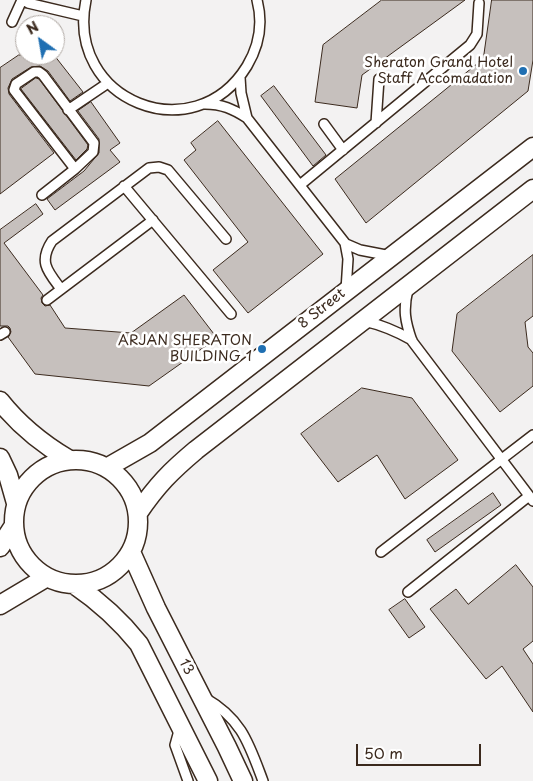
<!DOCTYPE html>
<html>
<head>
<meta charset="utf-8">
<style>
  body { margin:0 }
  #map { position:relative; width:533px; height:781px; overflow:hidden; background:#f3f2f2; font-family:"Playpen Sans",sans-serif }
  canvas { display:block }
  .north { position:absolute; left:15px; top:15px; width:50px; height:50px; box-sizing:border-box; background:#fff; border:1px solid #b1aaa5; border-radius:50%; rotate:328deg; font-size:14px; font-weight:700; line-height:20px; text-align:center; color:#3b2a1e }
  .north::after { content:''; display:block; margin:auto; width:18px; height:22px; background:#1f6fb2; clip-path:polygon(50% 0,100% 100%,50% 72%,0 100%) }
  .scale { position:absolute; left:356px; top:744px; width:125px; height:22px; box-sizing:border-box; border:2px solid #3b2a1e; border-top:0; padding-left:6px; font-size:15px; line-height:18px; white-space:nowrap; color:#3b2a1e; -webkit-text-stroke:4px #fff; paint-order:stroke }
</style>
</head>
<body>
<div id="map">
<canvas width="533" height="781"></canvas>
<div class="north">N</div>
<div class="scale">50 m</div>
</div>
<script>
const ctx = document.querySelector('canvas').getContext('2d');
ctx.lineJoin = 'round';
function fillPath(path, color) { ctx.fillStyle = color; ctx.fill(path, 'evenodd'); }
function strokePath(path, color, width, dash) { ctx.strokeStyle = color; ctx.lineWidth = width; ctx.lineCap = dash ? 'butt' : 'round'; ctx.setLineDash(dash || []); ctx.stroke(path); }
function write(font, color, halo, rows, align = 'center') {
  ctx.font = font + ' "Playpen Sans",sans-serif'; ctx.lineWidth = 5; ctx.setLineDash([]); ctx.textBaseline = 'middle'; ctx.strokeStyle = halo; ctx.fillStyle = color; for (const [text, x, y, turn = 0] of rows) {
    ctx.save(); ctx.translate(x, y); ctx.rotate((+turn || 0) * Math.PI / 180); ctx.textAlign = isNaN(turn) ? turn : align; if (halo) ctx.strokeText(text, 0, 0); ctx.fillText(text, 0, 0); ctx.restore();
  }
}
const building = new Path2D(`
  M382,0H465L362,75L357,108L315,102L323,45Z
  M492,0H533V60L528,91L366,223L335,179L483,59Z
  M19,55H54L83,92L70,101L48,71L40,66L31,67L12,79L8,88L9,94L54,153L0,194V68Z
  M36,78L39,79L88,145L87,149L76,160L21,89Z
  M274,86L326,155L313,166L261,96Z
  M91,102L120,143L110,150L120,162L55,210L47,199L84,171L99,153V139L78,111Z
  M218,121L323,254L248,313L213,270L248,242L184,160L196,150L191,143Z
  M36,204L43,214L4,243L43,295L41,298L42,303L45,306L50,305L65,328L131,333L184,295L217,338L149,386L35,374L8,337L11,332L10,328L8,326H0V230Z
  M533,255V316L525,322L528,347L533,353V386L500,412L452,351L457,314Z
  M362,388L412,398L458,460L405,499L377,455L338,482L301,434Z
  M493,493L501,505L435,552L427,540Z
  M516,565L533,587V641L523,649L533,664V712L502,666L486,679L430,609L456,589L468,604Z
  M405,599L425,627L409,638L389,610Z`);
fillPath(building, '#c6c0bd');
strokePath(building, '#3b2a1e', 1);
const service = new Path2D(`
  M23,0L28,3L83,16
  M86,0C65,101 194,152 247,66C259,46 263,23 257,0
  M12,22L22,0
  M34,72H39L43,75L94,143L93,152L75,169L14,90L16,84Z
  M240,77L241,93L247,118
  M205,104C222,104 233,109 247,118L345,243L348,259L346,290
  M68,110L108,83
  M376,123L379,79
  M324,124L343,150
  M300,185L470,45L477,34L479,3
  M124,186L231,314
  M42,195L75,169
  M346,244L360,250L391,256
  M61,289C48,272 38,262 52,241L149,168L159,167L168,170L226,239
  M408,289C403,310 405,321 412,341L533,501
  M47,300L153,220
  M364,321C382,325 396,331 412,340
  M0,335L5,332
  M381,552L533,435
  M408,592L529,496
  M205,698C242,719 249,744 263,781
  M180,727L175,745L188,781`);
const minor = new Path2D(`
  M0,401C19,425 41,443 68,459
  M0,458L8,475L16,503
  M14 522a62 62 0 1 1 124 0a62 62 0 1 1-124 0Z
  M108,467L150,443L533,147
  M138,513C157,485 171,471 196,450L533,189
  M0,547L13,527
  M131,552L156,608L227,747L243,781
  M75,585C100,602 119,619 139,644L208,781
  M0,605L47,577`);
strokePath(service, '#3b2a1e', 12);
strokePath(minor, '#3b2a1e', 21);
strokePath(service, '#fff', 9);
strokePath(minor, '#fff', 18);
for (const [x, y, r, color] of [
  [523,71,5,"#1f6fb2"],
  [262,349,5,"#1f6fb2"]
]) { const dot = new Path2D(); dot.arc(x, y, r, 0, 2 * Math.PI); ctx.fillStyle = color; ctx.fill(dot); strokePath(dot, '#fff', 2); }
write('14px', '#3b2a1e', '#fff', [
  ["Sheraton Grand Hotel",513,63],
  ["Staff Accomadation",513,79],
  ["ARJAN SHERATON",252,341],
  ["BUILDING 1",252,357]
], 'right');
write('14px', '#3b2a1e', '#fff', [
  ["8 Street",322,309,-38],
  ["13",186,667,63]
]);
</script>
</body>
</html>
